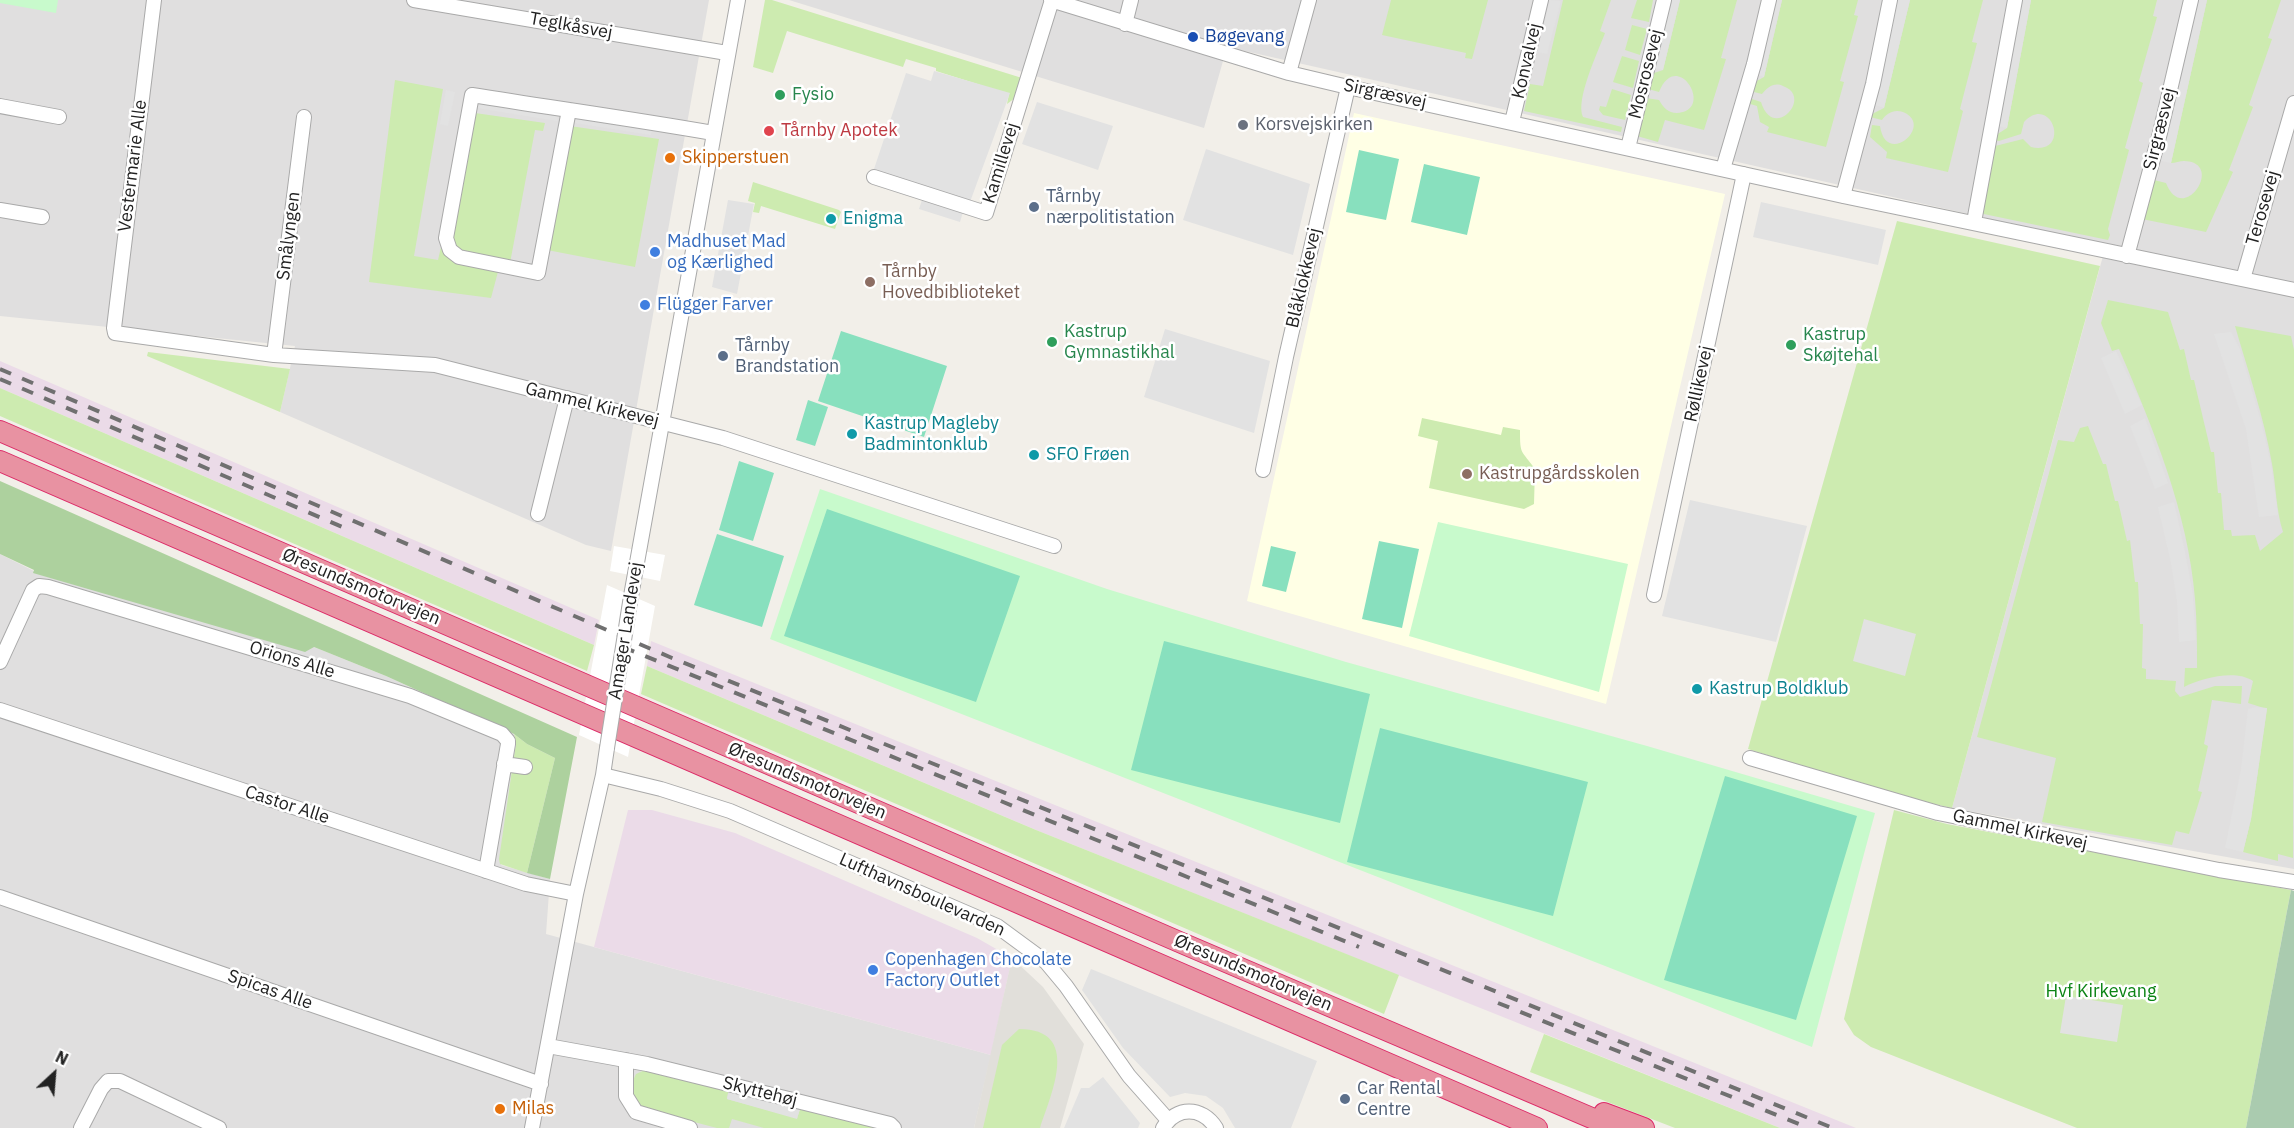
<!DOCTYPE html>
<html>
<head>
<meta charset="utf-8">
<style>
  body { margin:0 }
  #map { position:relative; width:2294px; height:1128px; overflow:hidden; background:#f2efe9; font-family:"IBM Plex Sans",sans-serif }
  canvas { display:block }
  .north { position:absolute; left:24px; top:1044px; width:60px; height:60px; -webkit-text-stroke:4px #fff; paint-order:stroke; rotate:26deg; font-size:16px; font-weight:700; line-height:24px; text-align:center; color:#222 }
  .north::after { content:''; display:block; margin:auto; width:21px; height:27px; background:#222; clip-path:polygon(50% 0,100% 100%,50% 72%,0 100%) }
</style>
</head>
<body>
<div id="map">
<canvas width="2294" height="1128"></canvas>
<div class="north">N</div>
</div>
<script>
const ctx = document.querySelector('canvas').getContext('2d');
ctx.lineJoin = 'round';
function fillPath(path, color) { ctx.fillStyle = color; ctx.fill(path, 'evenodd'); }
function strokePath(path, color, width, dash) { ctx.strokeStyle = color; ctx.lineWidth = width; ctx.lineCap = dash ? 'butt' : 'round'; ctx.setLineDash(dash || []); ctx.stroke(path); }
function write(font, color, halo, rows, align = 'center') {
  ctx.font = font + ' "IBM Plex Sans",sans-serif'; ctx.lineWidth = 5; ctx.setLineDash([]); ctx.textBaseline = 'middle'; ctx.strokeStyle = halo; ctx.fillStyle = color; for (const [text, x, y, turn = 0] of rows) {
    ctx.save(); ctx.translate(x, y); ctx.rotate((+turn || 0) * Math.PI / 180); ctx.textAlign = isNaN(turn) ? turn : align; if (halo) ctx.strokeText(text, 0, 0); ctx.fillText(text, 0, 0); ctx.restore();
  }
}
fillPath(new Path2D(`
  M0,0H709L611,551L586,545L280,412L295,346L0,316Z
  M789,0H2294V869L1952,808L2106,245L1227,47L1204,128Z
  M0,554L34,571L314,647L386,676L514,734L516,743L501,865L550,879L546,934L991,1055L974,1128H0Z`), '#e0dfdf');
fillPath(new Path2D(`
  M0,361L599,620L594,645L0,388Z
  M651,641L1045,801L1856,1128H1780L1036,830L647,666Z
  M628,810H652L735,833L977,938L1012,958L991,1055L594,947Z`), '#ebdbe8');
fillPath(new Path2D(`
  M1354,113L1725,194L1606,704L1247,601Z`), '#ffffe5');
fillPath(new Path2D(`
  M1012,958L1043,987L1084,1044L1060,1128H974Z`), '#e1dfda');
fillPath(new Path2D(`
  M765,0H772L1022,78L1015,98L1007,104L1009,94L936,71V68L906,59L903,67L787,31L773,73L753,67Z
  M1391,0H1488L1472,59L1465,58L1466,53L1382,35Z
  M1563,0H1611L1600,31L1605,33C1598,52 1575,100 1583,117L1622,127L1621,132L1524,111L1530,84L1543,86Z
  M1637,0H1653L1649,22L1631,18Z
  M1680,0H1737L1721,58L1726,59L1704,130L1665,120L1658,142L1637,136L1646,98L1659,100C1663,107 1668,113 1677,113C1716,111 1677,47 1659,92L1648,89L1651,74L1663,70Z
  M1782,0H1858L1854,15L1858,16L1840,81L1844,82L1826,147L1767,132L1769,127L1760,122L1757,106L1747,103L1749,98L1761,102C1773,142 1814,97 1783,86C1774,82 1768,87 1762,94L1750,91L1751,84L1764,77Z
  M1910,0H1983L1972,42L1977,43L1960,109L1963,111L1948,172L1886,158L1887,152L1870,137L1872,125L1880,126C1886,168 1935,125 1903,112C1894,109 1887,113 1882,120L1870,117L1872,114L1884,108Z
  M2031,0H2157L2153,16L2157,17L2139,81L2143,83L2125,148L2129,150L2108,229L2110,235L2108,240L1979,213L1989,157H1994L1995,146L2023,139L2031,147C2072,156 2052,92 2024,122L2021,134L1999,141L1993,140V137L2007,128Z
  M2207,0H2281L2268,38L2272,39L2249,105L2253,107L2229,170L2233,172L2206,232L2142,219L2154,180L2166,183C2183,227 2226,162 2184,161C2180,161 2175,163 2171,163Z
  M1632,25L1647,29L1640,55L1625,50Z
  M1622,56L1639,61L1633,88L1613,82Z
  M395,80L443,89L414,256L438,260L441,247L499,268L491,298L369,282Z
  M1612,89L1631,95L1625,120L1603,115L1599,110L1600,106L1606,107Z
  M475,113L545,123L543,131L535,130L510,263C490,259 461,260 452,239Z
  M570,126L659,139L635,267L547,250Z
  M753,182L839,210L841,212L835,229L761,206L759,213L753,212L755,203L748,201Z
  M1897,221L2100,266L1952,808L1899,796L1748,749Z
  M2108,300L2168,312L2180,350L2184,349L2191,380H2194L2211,452H2214L2218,493H2221L2224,530H2231L2232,536L2255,535L2260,551L2283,532C2276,510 2276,486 2272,464C2264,417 2248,371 2235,326L2291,336L2294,350L2293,858L2278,854V861L2243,852L2251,819L2267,709L2248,703L2253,681C2236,669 2201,678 2184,687L2185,668H2197C2197,645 2197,622 2195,599C2188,512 2153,428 2119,349L2112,351L2101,323Z
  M148,352L290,369L280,412L147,356Z
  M0,388L594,645L587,671L0,416Z
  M1422,418L1501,435L1503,427L1520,430C1520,456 1521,449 1535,469L1534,504L1524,509L1429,488L1438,441L1418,436Z
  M2088,426L2103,464H2106L2115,501H2118L2127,541L2130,540L2135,582H2138L2140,624H2143L2142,668L2146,669V679L2176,681L2175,691L2180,697L2215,686H2242L2241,704L2212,700L2204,744L2208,746L2198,791L2202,792L2189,834L2176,831L2172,845L2042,822L2056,758L1977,737L2058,440L2074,442L2080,428Z
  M647,666L1036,830L1399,975L1384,1014L641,694Z
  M514,734L527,744L555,758L527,873L500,864L499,859L516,743Z
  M1894,810L1947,824L2291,890L2246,1128H2077L1871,1047L1854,1035L1844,1019Z
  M1019,1029C1082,1029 1051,1094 1040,1128H983L1002,1045Z
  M1544,1034L1780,1128H1675L1530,1072Z
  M649,1068L729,1088L727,1099L797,1118L801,1106L882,1128H764L732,1119L729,1128H717L644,1109C630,1101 629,1088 636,1074Z`), '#cdebb0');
fillPath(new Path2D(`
  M0,481L577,737L550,879L527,873L555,758L527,744L514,734L386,676L314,647L305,652L33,573L34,570L0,554Z`), '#add19e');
fillPath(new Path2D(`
  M2291,890L2294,891V1128H2246Z`), '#aacbaf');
fillPath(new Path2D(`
  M0,0H58L56,13L0,3Z
  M820,489L1107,589L1346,662L1647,746L1875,813L1812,1047L770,639Z
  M1438,522L1628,564L1599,692L1409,636Z`), '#c8facc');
fillPath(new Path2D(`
  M1359,150L1399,159L1386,220L1346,212Z
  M1424,164L1480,177L1467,235L1411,222Z
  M841,331L947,366L924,437L818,401Z
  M808,400L828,407L815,446L796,440Z
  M739,461L774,473L753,541L719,530Z
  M827,509L1020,576L976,702L784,636Z
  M717,534L784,556L762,627L694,605Z
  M1379,541L1419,549L1402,628L1362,619Z
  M1271,546L1296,552L1286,592L1262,586Z
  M1164,641L1370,694L1340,823L1131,770Z
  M1380,728L1588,782L1553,916L1347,862Z
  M1725,776L1857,816L1796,1020L1664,980Z`), '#88e0be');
fillPath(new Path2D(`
  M1550,0L1561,1L1547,54L1537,52Z
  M1662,0H1680L1663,70L1646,66Z
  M1766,0H1782L1764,77L1750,72Z
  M1887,0H1910L1884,108L1868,102Z
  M2012,0H2031L2007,128L1989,124Z
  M2188,0H2207L2171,163L2152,159Z
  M934,71L1010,93L970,202L873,172L906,73L931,81Z
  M446,90L455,92L448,126L440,124Z
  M479,100L558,113L557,121L477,108Z
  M1037,102L1113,126L1098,170L1022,144Z
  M576,115L652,128L651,135L575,123Z
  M1206,149L1310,184L1293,255L1183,220Z
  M728,200L754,204L737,294L712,287Z
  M922,200L963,212L960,222L919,209Z
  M1761,202L1886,230L1878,265L1753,237Z
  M1165,329L1270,361L1254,433L1144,397Z
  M2231,332L2240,349L2262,425L2271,464L2278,515L2259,517L2246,429L2214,334Z
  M2116,351L2142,405L2125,414L2101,358Z
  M2145,418L2168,483L2155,489L2130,426Z
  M1690,500L1807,526L1776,642L1662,616Z
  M2174,502L2185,552L2193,595L2196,640L2179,642L2177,601L2171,563L2158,507Z
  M1864,619L1916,634L1905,676L1853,661Z
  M2256,707L2267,708L2251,819L2243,852L2225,848L2241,769L2248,709Z
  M1091,969L1317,1061L1291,1128H1235L1223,1108L1206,1096L1185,1093L1170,1097L1123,1048L1082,990Z
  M2066,996L2123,1005L2117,1042L2060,1033Z
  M1103,1077L1140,1123L1138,1128H1064L1081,1088H1089Z
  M729,1088L801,1106L797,1119L727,1099Z`), '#e2e2e2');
fillPath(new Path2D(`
  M614,546L665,555L660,581L610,571Z
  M607,585L655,606L628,757L579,735Z`), '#fff');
const minor = new Path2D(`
  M154,0L114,328L115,333L274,355L435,365L723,438L1054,546
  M414,0L727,53
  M1051,0L1289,73L1348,87L1843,196L2294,290
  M1125,24L1131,0
  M1289,73L1309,0
  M0,106L59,117
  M569,110L538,273L459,257L450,250L446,238L472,95C553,108 633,119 713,133
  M1512,122L1541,0
  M1628,148L1664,0
  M1723,169L1754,64L1769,0
  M874,177L986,213L1052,0
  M1843,196L1873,84L1890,0
  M0,210L42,217
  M1974,222L2015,0
  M2127,256L2160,133L2191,0
  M2243,279L2294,103
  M274,355L304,117
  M1263,470L1286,357L1348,87
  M538,514L567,398
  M1654,595L1744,174
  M631,596L738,0
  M0,662L33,590L39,586L48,587L410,696L502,734L508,741V744L486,871
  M0,710L526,884L576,894
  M1750,758L1938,813L2219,870L2294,882
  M504,764L525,767
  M603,775L661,789L730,811L997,926L1046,962L1066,986L1129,1076L1168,1120
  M0,897L541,1084
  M548,1046L647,1064L890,1124L894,1128
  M626,1060V1096L636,1112L690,1128
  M81,1128L101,1089L108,1081H120L219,1128
  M532,1128L576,894L603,775L607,748
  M1163,1128C1176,1106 1202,1106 1216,1128`);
const highway = new Path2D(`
  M0,431L1184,944L1615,1128
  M0,461L1537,1128
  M1604,1113L1644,1128`);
strokePath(minor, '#a9a9a9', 16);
strokePath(highway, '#dc2a67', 22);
strokePath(minor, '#fff', 14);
strokePath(highway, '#e892a2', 20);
strokePath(new Path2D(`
  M0,369L672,658L1833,1128
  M0,379L347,529
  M623,647L1359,947
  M1498,1003L1809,1128`), '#707070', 4, [12, 12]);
const minorBridge = new Path2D(`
  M607,748L631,596`);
strokePath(minorBridge, '#a9a9a9', 16, []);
strokePath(minorBridge, '#fff', 14);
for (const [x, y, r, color] of [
  [1193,37,6,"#1a4fb4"],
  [780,95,6,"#2e9e5b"],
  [1243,125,6,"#6b7280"],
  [769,131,6,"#e0444e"],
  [670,158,6,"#e8710a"],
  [1034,207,6,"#5c6f8a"],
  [831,219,6,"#0f9aa8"],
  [655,252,6,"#3f7fe0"],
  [870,282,6,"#8d6e63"],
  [645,305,6,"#3f7fe0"],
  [1052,342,6,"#2e9e5b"],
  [1791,345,6,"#2e9e5b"],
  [723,356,6,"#5c6f8a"],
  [852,434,6,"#0f9aa8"],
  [1034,455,6,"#0f9aa8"],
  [1467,474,6,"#8d6e63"],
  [1697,689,6,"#0f9aa8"],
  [873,970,6,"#3f7fe0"],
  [1345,1099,6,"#5c6f8a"],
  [500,1109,6,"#e8710a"]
]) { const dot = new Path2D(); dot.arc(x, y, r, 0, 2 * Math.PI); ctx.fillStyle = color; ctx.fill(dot); strokePath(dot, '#fff', 2); }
write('18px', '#222', '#fff', [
  ["Teglkåsvej",571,26,10],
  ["Konvalvej",1527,61,-77],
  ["Mosrosevej",1646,74,-76],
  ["Sirgræsvej",1385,94,12],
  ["Sirgræsvej",2160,129,-76],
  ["Kamillevej",1001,163,-73],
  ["Vestermarie Alle",133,166,-83],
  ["Terosevej",2263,208,-74],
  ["Smålyngen",289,236,-83],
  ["Blåklokkevej",1304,278,-77],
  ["Røllikevej",1699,384,-78],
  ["Gammel Kirkevej",592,405,14],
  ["Øresundsmotorvejen",361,587,23],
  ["Amager Landevej",626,631,-81],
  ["Orions Alle",292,660,17],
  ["Øresundsmotorvejen",807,781,23],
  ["Castor Alle",287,805,18],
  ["Gammel Kirkevej",2020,830,12],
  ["Lufthavnsboulevarden",922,895,24],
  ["Øresundsmotorvejen",1253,973,23],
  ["Spicas Alle",270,990,19],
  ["Skyttehøj",760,1092,14]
]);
write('18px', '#164399', '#fff', [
  ["Bøgevang",1205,37]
], 'left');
write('18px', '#27864d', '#fff', [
  ["Fysio",792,95],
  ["Kastrup",1064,332],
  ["Gymnastikhal",1064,353],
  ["Kastrup",1803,335],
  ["Skøjtehal",1803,356]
], 'left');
write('18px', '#5b616d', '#fff', [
  ["Korsvejskirken",1255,125]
], 'left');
write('18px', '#be3a42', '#fff', [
  ["Tårnby Apotek",781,131]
], 'left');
write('18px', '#c56008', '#fff', [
  ["Skipperstuen",682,158],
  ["Milas",512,1109]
], 'left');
write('18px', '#4e5e75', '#fff', [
  ["Tårnby",1046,197],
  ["nærpolitistation",1046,218],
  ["Tårnby",735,346],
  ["Brandstation",735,367],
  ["Car Rental",1357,1089],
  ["Centre",1357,1110]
], 'left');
write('18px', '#0d838f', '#fff', [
  ["Enigma",843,219],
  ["Kastrup Magleby",864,424],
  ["Badmintonklub",864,445],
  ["SFO Frøen",1046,455],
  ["Kastrup Boldklub",1709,689]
], 'left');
write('18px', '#366cbe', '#fff', [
  ["Madhuset Mad",667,242],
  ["og Kærlighed",667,263],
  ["Flügger Farver",657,305],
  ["Copenhagen Chocolate",885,960],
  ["Factory Outlet",885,981]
], 'left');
write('18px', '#785e54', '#fff', [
  ["Tårnby",882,272],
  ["Hovedbiblioteket",882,293],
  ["Kastrupgårdsskolen",1479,474]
], 'left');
write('18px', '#0c8416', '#fff', [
  ["Hvf Kirkevang",2101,992]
]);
</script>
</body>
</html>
